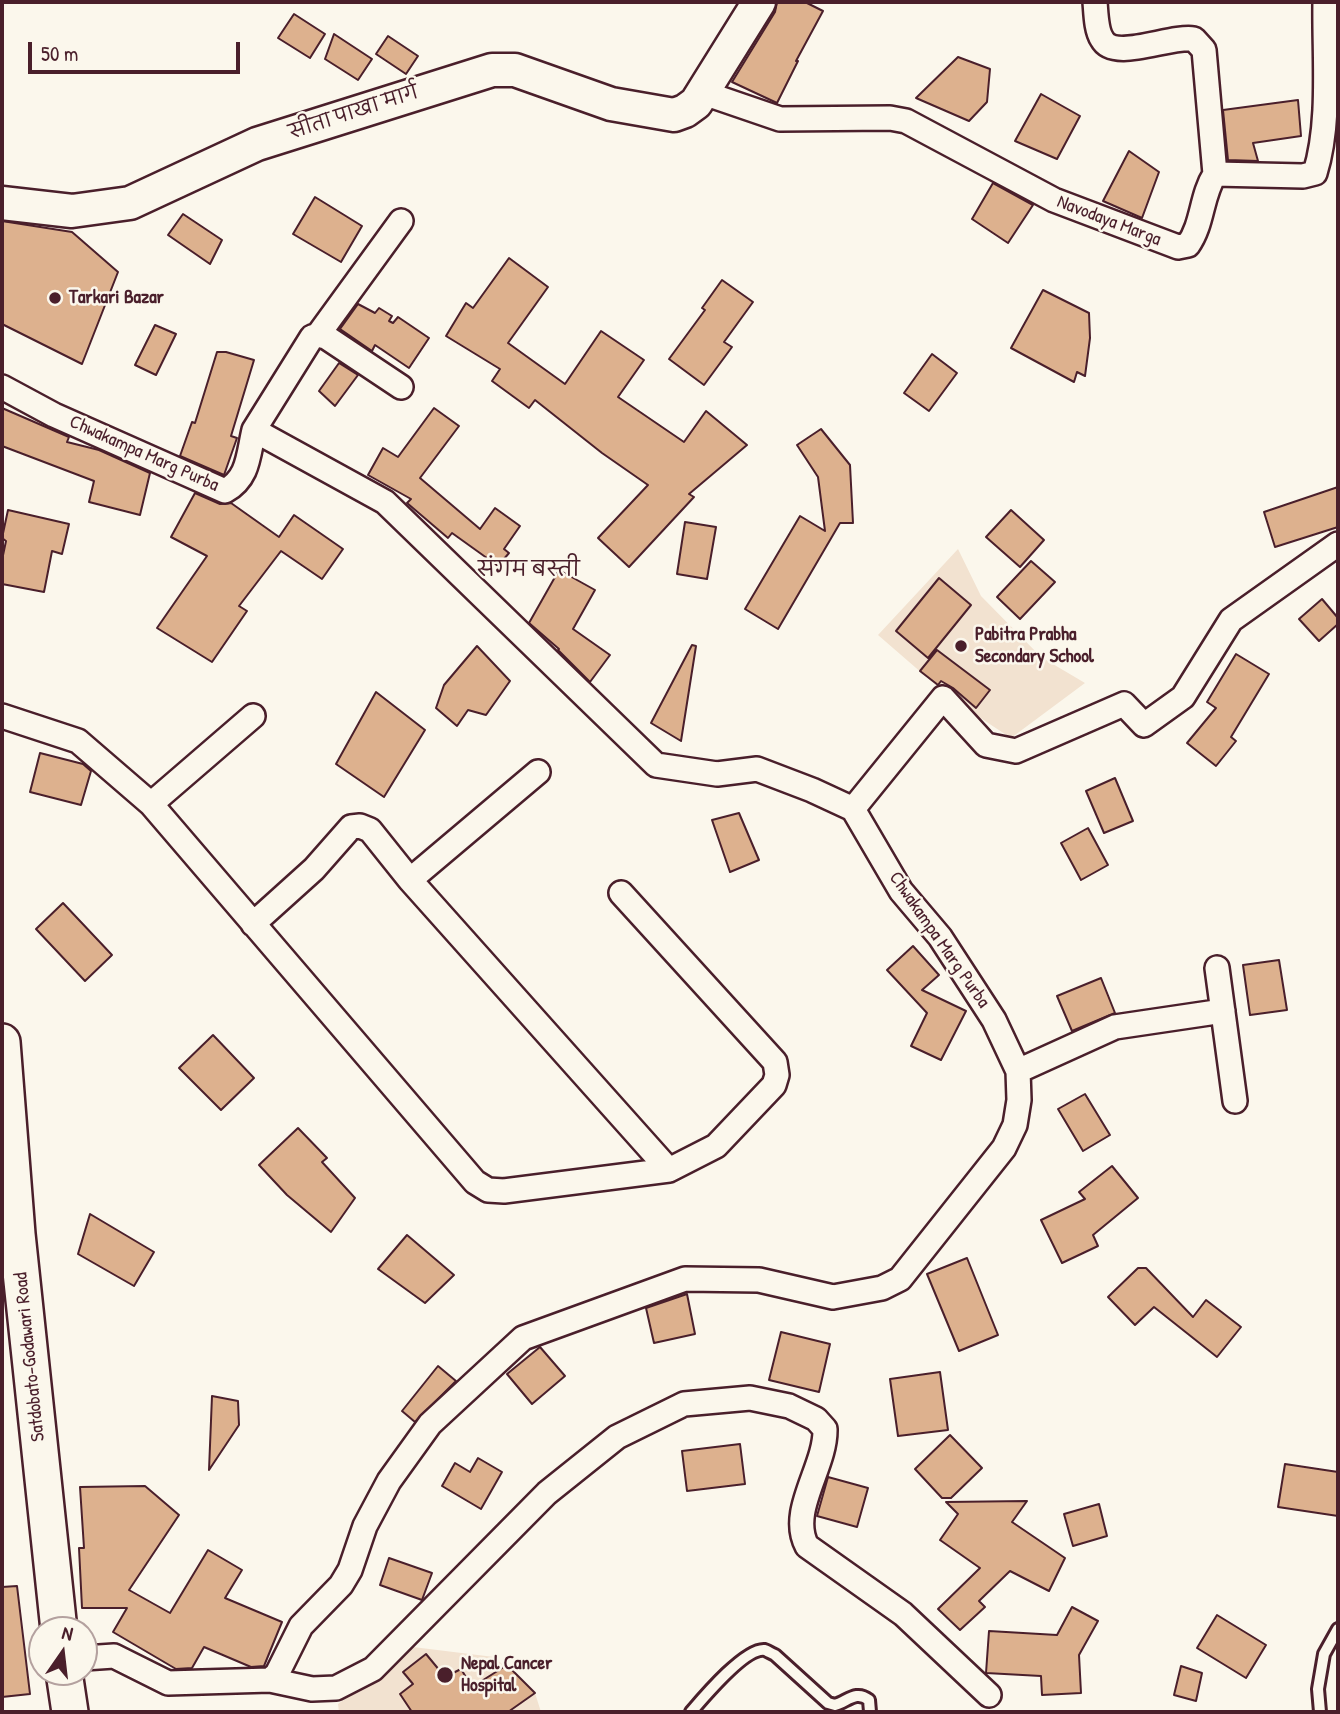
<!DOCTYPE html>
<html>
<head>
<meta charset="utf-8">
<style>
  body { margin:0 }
  #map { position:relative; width:1340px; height:1714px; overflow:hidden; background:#fbf7ec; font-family:"Patrick Hand",sans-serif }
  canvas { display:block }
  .frame { position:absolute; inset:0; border:4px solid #4a1f2b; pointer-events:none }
  .north { position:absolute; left:28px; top:1616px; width:70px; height:70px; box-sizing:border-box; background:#fbf7ec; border:2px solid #b4a19f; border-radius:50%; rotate:14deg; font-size:19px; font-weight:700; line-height:28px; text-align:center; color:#4a1f2b }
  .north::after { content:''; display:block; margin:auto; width:24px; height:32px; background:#4a1f2b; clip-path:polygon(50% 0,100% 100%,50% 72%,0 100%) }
  .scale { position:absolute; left:28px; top:42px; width:212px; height:32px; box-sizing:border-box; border:4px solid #4a1f2b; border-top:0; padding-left:9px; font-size:21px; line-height:24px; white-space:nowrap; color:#4a1f2b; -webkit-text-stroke:5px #fbf7ec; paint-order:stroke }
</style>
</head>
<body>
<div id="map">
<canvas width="1340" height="1714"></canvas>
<div class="frame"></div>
<div class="north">N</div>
<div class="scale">50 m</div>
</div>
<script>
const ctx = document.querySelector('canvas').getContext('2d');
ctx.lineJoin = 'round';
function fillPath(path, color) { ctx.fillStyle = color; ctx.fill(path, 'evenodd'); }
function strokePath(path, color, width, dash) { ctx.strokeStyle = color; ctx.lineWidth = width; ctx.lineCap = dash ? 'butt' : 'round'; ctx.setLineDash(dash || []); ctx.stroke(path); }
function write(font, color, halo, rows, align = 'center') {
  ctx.font = font + ' "Patrick Hand","Playpen Sans Deva",sans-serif'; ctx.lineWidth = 5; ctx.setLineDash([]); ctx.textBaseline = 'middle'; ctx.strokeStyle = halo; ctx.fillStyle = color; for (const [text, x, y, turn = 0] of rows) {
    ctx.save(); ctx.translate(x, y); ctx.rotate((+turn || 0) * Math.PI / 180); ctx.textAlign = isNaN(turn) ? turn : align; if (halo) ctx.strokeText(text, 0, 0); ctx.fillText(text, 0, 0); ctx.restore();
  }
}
fillPath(new Path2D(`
  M958,549L981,596L1041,657L1085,683L1011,738L953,700L878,635Z
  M413,1647L494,1657L535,1693L541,1712H339L338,1704Z`), '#f2e2d0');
const building = new Path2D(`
  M777,2H805L823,11L796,61H798L777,103L732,82L775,12Z
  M294,14L325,34L310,58L278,38Z
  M334,34L372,59L358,80L325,59Z
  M388,36L418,56L406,74L376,54Z
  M958,57L990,69L987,102L969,121L916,98Z
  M1041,94L1080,116L1057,159L1015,141Z
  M1298,100L1301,136L1253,143L1258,161L1228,160L1223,110Z
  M1129,151L1159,172L1142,218L1103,201Z
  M993,183L1033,205L1008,243L972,219Z
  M315,197L362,226L341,262L293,234Z
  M183,214L222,240L210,264L168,235Z
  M2,221L72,232L118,272L82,364L2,324Z
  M509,258L548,287L508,343L565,384L601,331L644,360L618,397L684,442L706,411L747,445L689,494L694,497L629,567L598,538L648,485L602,453L535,400L529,408L492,381L500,369L446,336L466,303L473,308Z
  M722,280L753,302L724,342L732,347L704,385L669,359L705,310L702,308Z
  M1043,290L1089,313L1090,338L1085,376L1077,372L1074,382L1011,348Z
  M358,304L375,313L379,308L392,316L389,321L393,323L398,317L429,338L409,368L375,345L372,351L340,329Z
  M155,325L176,334L156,375L135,365Z
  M217,352H226L254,360L231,436L237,438L224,475L180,456L192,422L195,423Z
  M932,354L957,373L929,411L904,393Z
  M339,363L358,375L335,406L319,391Z
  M2,408L69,437L67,442L99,450L150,473L140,515L89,502L94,481L2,446Z
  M434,408L459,426L420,478L480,529L495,508L520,526L504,549L509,553L498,566L452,533L448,538L407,503L411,499L368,475L383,448L398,457Z
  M821,429L850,465L853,523H840L778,629L745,609L800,516L825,531L818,477L797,445Z
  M1338,487V527L1275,547L1264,512Z
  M195,493L220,504L231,503L279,537L294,515L343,549L322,579L281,551L239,606L247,611L212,662L157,628L207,556L171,537Z
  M8,510L69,524L62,554L52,551L44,592L2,584V560L6,541L2,538Z
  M1011,510L1044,540L1020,567L986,537Z
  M685,522L716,527L707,579L677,574Z
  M1031,561L1055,582L1020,619L997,597Z
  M559,570L595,590L573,629L610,655L590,682L558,650L559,649L529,623Z
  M939,578L971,605L928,658L896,631Z
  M1322,599L1338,618V624L1319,641L1299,619Z
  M692,645L696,646L681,741L651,723Z
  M477,646L510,681L486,715L468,710L457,726L436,708L444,685Z
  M937,650L990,690L976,708L953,688L941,681L938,685L920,671Z
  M1236,654L1269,674L1231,737L1236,741L1216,766L1187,743L1216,708L1207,702Z
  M376,692L425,730L384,797L336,764Z
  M40,753L83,764L91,771L81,805L30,792Z
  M1115,778L1133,821L1104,833L1086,791Z
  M739,813L759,860L730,872L712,820Z
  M1088,828L1108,865L1081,880L1061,843Z
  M63,903L112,955L85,981L36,929Z
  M913,946L939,975L922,990L966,1011L941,1060L911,1046L927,1013L887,970Z
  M1279,960L1287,1010L1250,1015L1243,965Z
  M1101,978L1115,1013L1072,1031L1057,996Z
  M213,1035L254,1078L221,1110L179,1068Z
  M1085,1094L1110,1135L1083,1151L1058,1109Z
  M298,1128L327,1158L322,1162L355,1198L331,1232L287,1195L259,1165Z
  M1112,1166L1138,1198L1093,1235L1098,1246L1062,1263L1041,1220L1085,1199L1079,1192Z
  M90,1214L154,1252L134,1286L78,1254Z
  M407,1235L454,1275L425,1303L378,1269Z
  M967,1258L998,1335L959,1351L927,1274Z
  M1138,1268H1146L1193,1317L1206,1300L1241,1327L1217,1357L1154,1307L1135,1325L1108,1297Z
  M687,1294L695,1334L654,1343L646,1308Z
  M781,1332L830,1344L819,1392L769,1380Z
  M540,1347L565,1376L532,1404L507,1374Z
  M438,1366L456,1381L415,1422L402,1411Z
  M940,1372L948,1430L898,1436L890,1379Z
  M212,1396L238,1401L239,1425L209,1470Z
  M950,1435L982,1468L951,1498H942L915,1469Z
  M740,1444L745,1484L687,1491L682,1451Z
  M478,1458L502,1472L481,1509L442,1486L455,1463L470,1472Z
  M1285,1464L1338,1472V1516L1278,1507Z
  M828,1477L868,1488L857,1527L817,1516Z
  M145,1486L179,1515L129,1590L170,1613L208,1550L242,1570L225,1598L282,1622L264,1666L251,1667L204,1647L192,1668L176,1669L113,1632L127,1608H82L79,1548H84L80,1487Z
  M1027,1501L1012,1522L1065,1558L1049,1591L1010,1571L979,1601L985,1607L960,1630L938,1609L980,1568L940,1540L958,1514L946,1502Z
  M1099,1504L1107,1536L1073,1546L1064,1514Z
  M389,1558L432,1573L422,1600L380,1585Z
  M17,1586L30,1694L2,1697V1587Z
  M1072,1607L1098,1621L1079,1655L1081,1693L1042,1695L1041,1676L986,1673L989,1631L1057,1635Z
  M1217,1615L1266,1645L1246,1678L1197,1648Z
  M426,1654L445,1677L461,1669L472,1687L507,1665L535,1693L508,1712H412L400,1694L413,1684L403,1672Z
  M1181,1666L1202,1673L1196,1701L1174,1695Z`);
fillPath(building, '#ddb18e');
strokePath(building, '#4a1f2b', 2);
const lane = new Path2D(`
  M691,1712C703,1698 746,1647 765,1650C766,1650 774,1655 775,1655L828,1703L835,1705C848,1701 856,1690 869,1700L870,1712
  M1320,1712L1318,1689L1324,1654L1338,1629`);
const street = new Path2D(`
  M1095,2C1096,13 1096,30 1102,39C1114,62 1170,35 1194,39L1204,50L1215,174
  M704,93L780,119L890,118L906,121L1054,200L1178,247L1188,245C1203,224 1201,196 1215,174L1303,176L1315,173C1331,122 1324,55 1325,2
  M318,335L401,221
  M2,387L54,415L225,491C249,478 248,455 254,430L385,502L656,765L717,774L757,769L812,790L853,809L901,891L940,937L994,1020L1018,1071L1019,1100L1015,1125L1004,1148L900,1279L882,1288L833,1297L759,1280L685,1279L523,1338L430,1424L389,1481L365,1526L350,1570L341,1585L301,1626L277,1674L270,1680L168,1683L114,1656L84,1658
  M254,430L312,337L318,335L326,337L401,387
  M2,716L78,741L151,804L475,1182L488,1190L504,1191L669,1170L716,1146L774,1085L777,1075L775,1062L621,893
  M151,804L253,716
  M853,809L943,698L986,745L1016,751L1124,704L1144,725L1183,697L1231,620L1338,544
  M410,880L538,772
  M253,924L314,869L351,827L360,826L370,830L410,880L669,1170
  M1217,968L1235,1101
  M1018,1071L1115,1027L1223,1011
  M270,1680L312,1689L336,1688L373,1669L547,1493L617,1437L684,1404L750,1398L789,1406L816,1419L825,1429C826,1467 788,1511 807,1546L903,1614L989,1695`);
const secondary = new Path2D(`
  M2,203L72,211L130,203L257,144L492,70H515L611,104L674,115L685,111L696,103L759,2`);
const primary = new Path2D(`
  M2,1042L17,1234L59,1630
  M64,1672L70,1712`);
strokePath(lane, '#4a1f2b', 16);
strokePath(street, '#4a1f2b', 28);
strokePath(secondary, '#4a1f2b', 37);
strokePath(primary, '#4a1f2b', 40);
strokePath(lane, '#fbf7ec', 10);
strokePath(street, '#fbf7ec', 23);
strokePath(secondary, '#fbf7ec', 32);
strokePath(primary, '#fbf7ec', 35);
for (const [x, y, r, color] of [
  [55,298,7,"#4a1f2b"],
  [961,646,7,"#4a1f2b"],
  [445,1675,9,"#4a1f2b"]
]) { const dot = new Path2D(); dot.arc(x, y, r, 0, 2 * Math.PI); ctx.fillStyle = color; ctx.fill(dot); strokePath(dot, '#fbf7ec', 2.5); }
write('19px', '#4a1f2b', '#fbf7ec', [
  ["सीता पाखा मार्ग",354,113,-18],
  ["Navodaya Marga",1109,221,21],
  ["Chwakampa Marg Purba",144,454,24],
  ["Chwakampa Marg Purba",939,940,55],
  ["Satdobato-Godawari Road",30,1357,-96]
]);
write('bold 19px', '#4a1f2b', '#fbf7ec', [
  ["Tarkari Bazar",69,298],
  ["Pabitra Prabha",975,635],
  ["Secondary School",975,657],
  ["Nepal Cancer",461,1664],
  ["Hospital",461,1686]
], 'left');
write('21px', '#4a1f2b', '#fbf7ec', [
  ["संगम बस्ती",528,570]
]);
</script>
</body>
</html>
